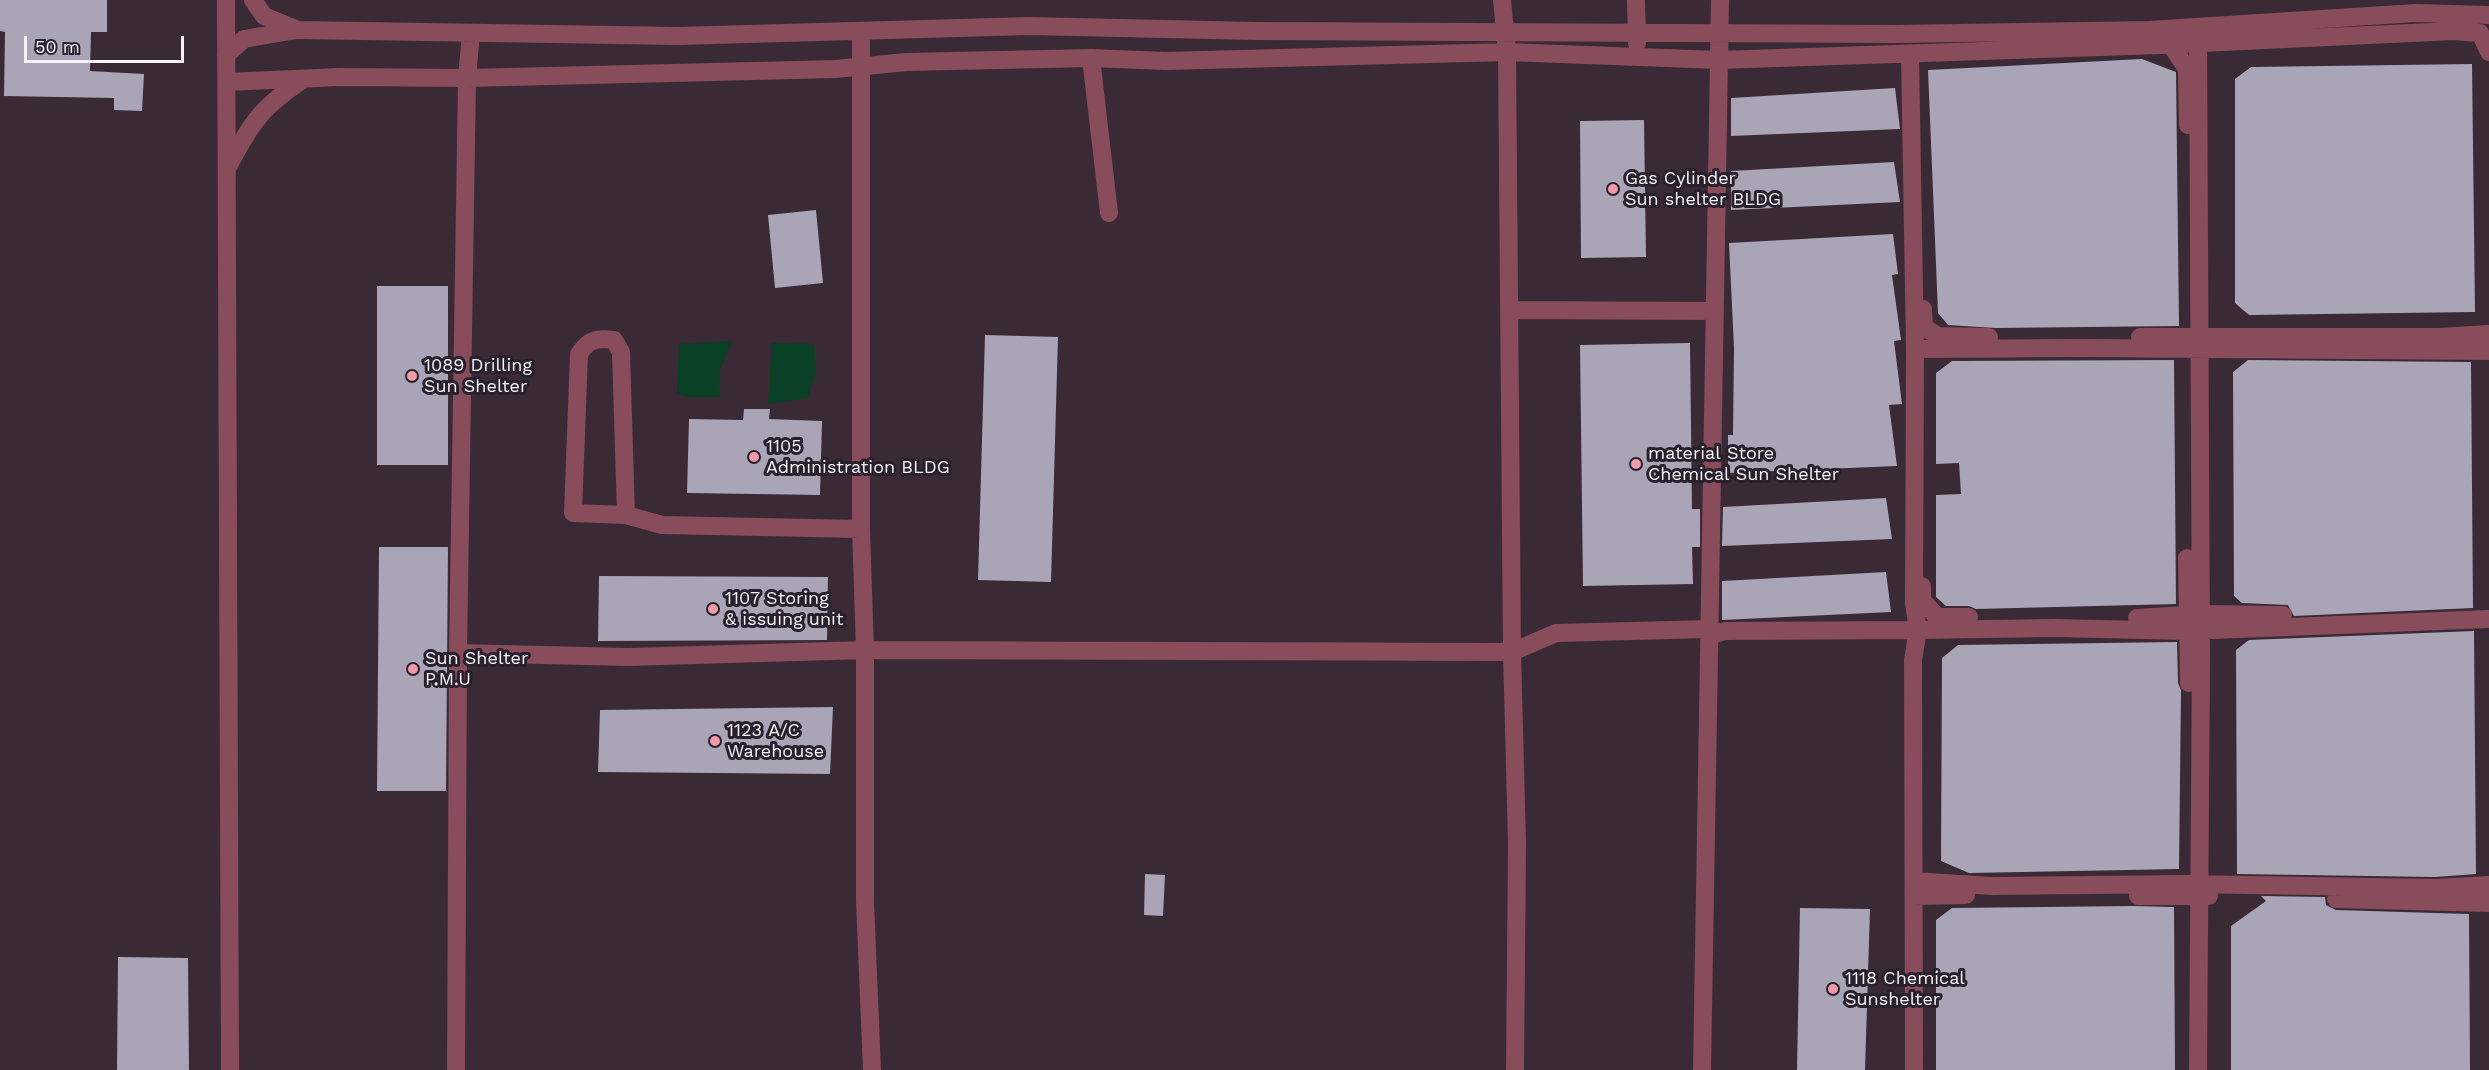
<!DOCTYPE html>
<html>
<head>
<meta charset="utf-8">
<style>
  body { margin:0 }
  #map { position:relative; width:2489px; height:1070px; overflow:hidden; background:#29202d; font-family:"Work Sans",sans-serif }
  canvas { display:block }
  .scale { position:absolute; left:24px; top:36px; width:160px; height:27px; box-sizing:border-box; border:3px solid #f8f2fb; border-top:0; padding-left:8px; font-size:18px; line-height:21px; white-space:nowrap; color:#f8f2fb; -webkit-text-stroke:4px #29202d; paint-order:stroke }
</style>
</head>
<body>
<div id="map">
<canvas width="2489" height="1070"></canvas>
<div class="scale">50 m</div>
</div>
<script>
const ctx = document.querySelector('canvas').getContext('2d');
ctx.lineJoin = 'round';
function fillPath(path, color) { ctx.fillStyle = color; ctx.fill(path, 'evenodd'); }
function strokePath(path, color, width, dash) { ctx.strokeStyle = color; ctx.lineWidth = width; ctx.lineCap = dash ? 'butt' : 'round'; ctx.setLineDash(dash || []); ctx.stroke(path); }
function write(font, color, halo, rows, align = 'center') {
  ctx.font = font + ' "Work Sans",sans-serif'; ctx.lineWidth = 6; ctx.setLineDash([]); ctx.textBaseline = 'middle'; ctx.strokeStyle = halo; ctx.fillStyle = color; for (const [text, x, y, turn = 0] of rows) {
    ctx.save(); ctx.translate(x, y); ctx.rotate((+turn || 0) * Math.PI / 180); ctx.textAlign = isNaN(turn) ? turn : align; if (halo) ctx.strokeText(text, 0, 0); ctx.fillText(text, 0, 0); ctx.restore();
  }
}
fillPath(new Path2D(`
  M0,0H2489V1070H0Z`), '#392a35');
fillPath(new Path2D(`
  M732,341L720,370L719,397H687L677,393L679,344Z
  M772,343L814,344L816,371L808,398L768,404Z`), '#094026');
fillPath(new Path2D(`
  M0,0H107V32H91L90,71L144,74L142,111L114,110V98L4,96L5,32L0,31Z
  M2142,59L2176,72L2179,326L1995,328L1948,325L1938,313L1928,70Z
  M2472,64L2475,312L2249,315L2235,303V79L2251,67Z
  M1895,88L1900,129L1731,136V98Z
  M1644,120L1646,257L1581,258L1580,121Z
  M1894,162L1900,202L1731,210V171Z
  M816,210L823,283L775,288L768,215Z
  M1893,234L1898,274L1892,275L1901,340L1894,341L1902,404L1889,405L1897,466L1728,473V435H1733L1734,348L1729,243Z
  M377,286H448V465H377Z
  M985,335L1058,337L1051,582L978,580Z
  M1690,343L1692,509H1700V547H1692L1693,584L1583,586L1580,345Z
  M2174,360L2176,604L1976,609L1969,606H1946L1936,597V495L1961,494L1959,463L1936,464V373L1952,361Z
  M2248,360L2471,362L2473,608L2294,616L2288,605L2242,603L2234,596L2233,372Z
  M744,409H770L769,419L822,421L820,495L687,493L689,419L743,420Z
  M1886,498L1892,539L1722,546L1723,507Z
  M379,547H448L446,791H377Z
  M1886,572L1891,612L1722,620V581Z
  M599,576L828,577L827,640L598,641Z
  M2474,631L2476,874L2435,877L2237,874L2236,650L2249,640Z
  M2177,642L2178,683L2181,690L2179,869L1969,873L1941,861L1942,658L1958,645Z
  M833,707L830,774L598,772L600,710Z
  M1145,874L1165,875L1163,916L1144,915Z
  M2261,896L2325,897L2326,905L2336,910L2469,914L2470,1070H2231V926L2266,901Z
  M2133,906L2174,907L2175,1070H1936V920L1952,908Z
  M1800,908L1870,909L1865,1070H1797Z
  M118,957L188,958L189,1070H117Z`), '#a9a4b6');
strokePath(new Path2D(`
  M226,0L230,1070
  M253,0L264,16L298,30L678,36L1029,26L1256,31L1895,34L2149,30L2416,13L2489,15
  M1636,0L1637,43
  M2198,31L2201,658L2198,1070
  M861,32V529L865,650L1512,652L1507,52L1502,0
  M2171,45L2187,69L2188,125
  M1910,54L1915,349L2081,348L2489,351
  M226,55L244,39L296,30
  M1091,58L1165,61L1507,52L1719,60L2159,45L2453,31L2480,33L2489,52
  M227,82L339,77L467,78L836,69L906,62L1091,58L1109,213
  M229,165C252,121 263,106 304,79
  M1923,309L1924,327L1938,336L1989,337
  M1509,310L1715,311
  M2140,337H2439L2489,334
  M1915,349L1914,604L1918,630L2055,628L2188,631L2489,619
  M626,515L573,513L579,354C589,339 597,338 614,340L621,352L626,515L662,525L861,529
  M2187,558L2189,683
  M1922,586V600L1937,617H1969
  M2137,618L2201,614L2283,615
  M1709,636L1725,631L1918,630L1913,660L1914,1070
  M458,653L628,657L865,650V901L872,1070
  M1914,881L1991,886L2188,884L2435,888L2489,885
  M1914,896L1966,895
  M2138,896H2209
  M2336,899L2489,903
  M456,1070L458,653L467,78L471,33
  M1515,1070L1517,844L1512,652L1556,633L1709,629
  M1702,1070L1720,0`), '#884c5b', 18);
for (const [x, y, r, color] of [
  [1613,189,6,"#f39aa7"],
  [412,376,6,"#f39aa7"],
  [754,457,6,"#f39aa7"],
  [1636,464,6,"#f39aa7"],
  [713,609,6,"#f39aa7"],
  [413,669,6,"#f39aa7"],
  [715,741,6,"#f39aa7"],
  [1833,989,6,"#f39aa7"]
]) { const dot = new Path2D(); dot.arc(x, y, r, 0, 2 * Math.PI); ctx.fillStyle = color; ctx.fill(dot); strokePath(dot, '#29202d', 2); }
write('18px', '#f8f2fb', '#29202d', [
  ["Gas Cylinder",1625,179],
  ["Sun shelter BLDG",1625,200],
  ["1089 Drilling",424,366],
  ["Sun Shelter",424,387],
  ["1105",766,447],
  ["Administration BLDG",766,468],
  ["material Store",1648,454],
  ["Chemical Sun Shelter",1648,475],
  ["1107 Storing",725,599],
  ["& issuing unit",725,620],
  ["Sun Shelter",425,659],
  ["P.M.U",425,680],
  ["1123 A/C",727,731],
  ["Warehouse",727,752],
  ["1118 Chemical",1845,979],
  ["Sunshelter",1845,1000]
], 'left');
</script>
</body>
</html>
